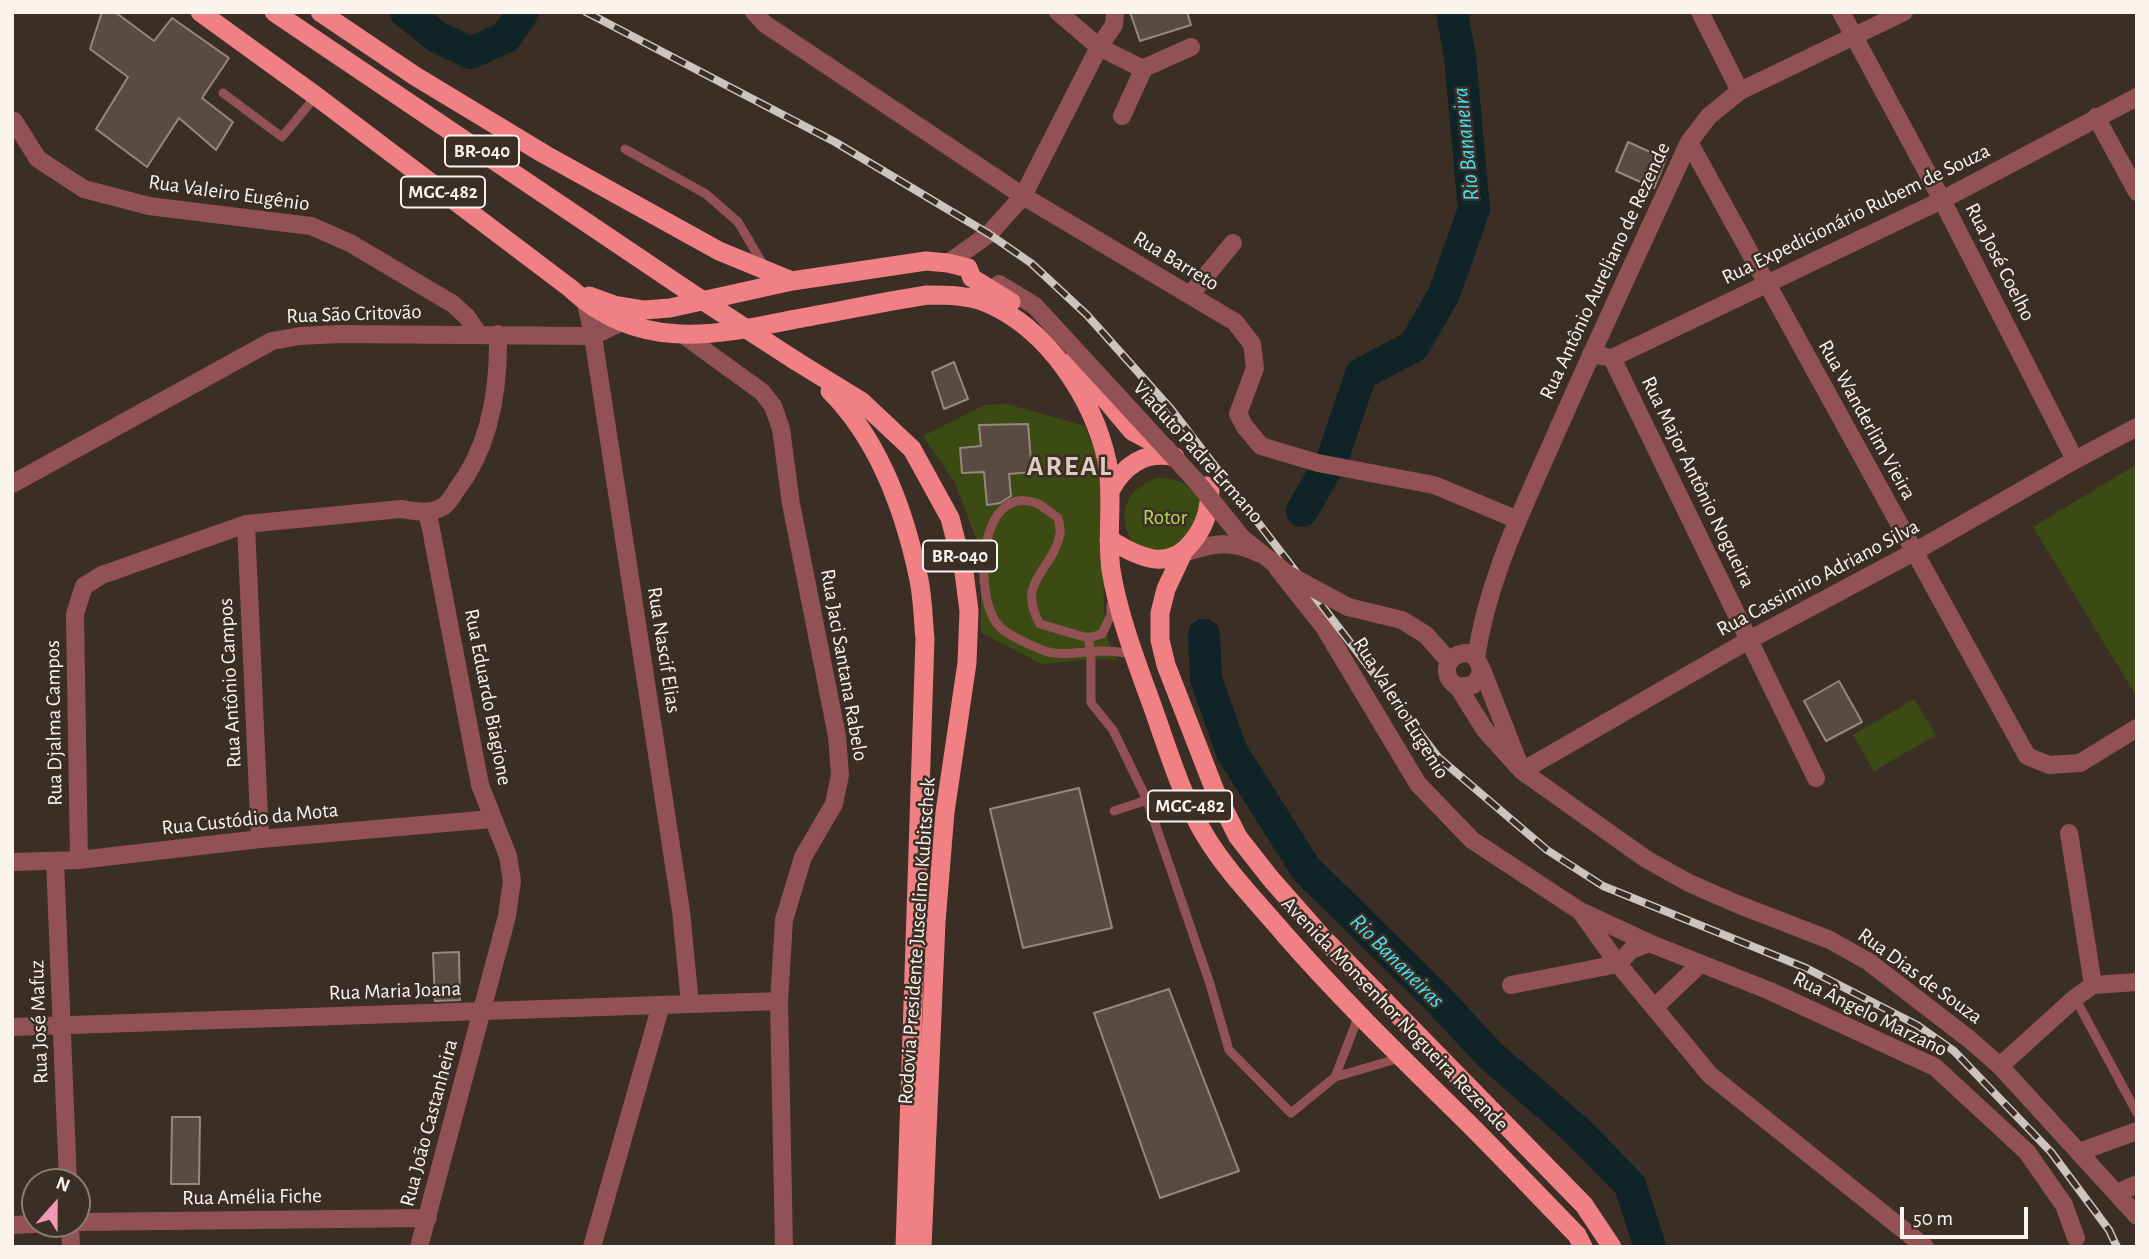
<!DOCTYPE html>
<html>
<head>
<meta charset="utf-8">
<style>
  body { margin:0 }
  #map { position:relative; width:2149px; height:1259px; overflow:hidden; background:#3b2e25; font-family:"Alegreya Sans",sans-serif }
  canvas { display:block }
  .frame { position:absolute; inset:0; border:14px solid #fbf3ed; pointer-events:none }
  .north { position:absolute; left:21px; top:1168px; width:70px; height:70px; box-sizing:border-box; background:#3b2e25; border:2px solid #887d75; border-radius:50%; rotate:21deg; font-size:19px; font-weight:700; line-height:28px; text-align:center; color:#fbf3ed }
  .north::after { content:''; display:block; margin:auto; width:24px; height:32px; background:#f19ab3; clip-path:polygon(50% 0,100% 100%,50% 72%,0 100%) }
  .scale { position:absolute; left:1900px; top:1207px; width:128px; height:32px; box-sizing:border-box; border:4px solid #fbf3ed; border-top:0; padding-left:9px; font-size:21px; line-height:24px; white-space:nowrap; color:#fbf3ed; -webkit-text-stroke:5px #3b2e25; paint-order:stroke }
</style>
</head>
<body>
<div id="map">
<canvas width="2149" height="1259"></canvas>
<div class="frame"></div>
<div class="north">N</div>
<div class="scale">50 m</div>
</div>
<script>
const ctx = document.querySelector('canvas').getContext('2d');
ctx.lineJoin = 'round';
function fillPath(path, color) { ctx.fillStyle = color; ctx.fill(path, 'evenodd'); }
function strokePath(path, color, width, dash) { ctx.strokeStyle = color; ctx.lineWidth = width; ctx.lineCap = dash ? 'butt' : 'round'; ctx.setLineDash(dash || []); ctx.stroke(path); }
function write(font, color, halo, rows, align = 'center') {
  ctx.font = font + ' "Alegreya Sans",sans-serif'; ctx.lineWidth = 5; ctx.setLineDash([]); ctx.textBaseline = 'middle'; ctx.strokeStyle = halo; ctx.fillStyle = color; for (const [text, x, y, turn = 0] of rows) {
    ctx.save(); ctx.translate(x, y); ctx.rotate((+turn || 0) * Math.PI / 180); ctx.textAlign = isNaN(turn) ? turn : align; if (halo) ctx.strokeText(text, 0, 0); ctx.fillText(text, 0, 0); ctx.restore();
  }
}
fillPath(new Path2D(`
  M1007,404L1085,426L1095,452L1102,492L1104,610L1108,641L1117,660L1104,658L1042,664L981,633V552L955,483L923,436L984,405Z
  M2137,464V697L2033,527Z
  M1156,478C1192,479 1197,489 1206,522L1167,558L1132,542C1117,512 1125,491 1156,478Z
  M1914,699L1936,735L1874,771L1853,735Z`), '#3c4a13');
strokePath(new Path2D(`
  M406,12L437,37L471,53L506,37L523,12
  M1302,511L1333,457L1361,374L1414,346L1444,294L1474,209L1460,57L1452,12
  M1204,635L1206,679L1232,752L1306,869L1435,996L1490,1055L1575,1129L1630,1185L1650,1247`), '#102326', 32);
const building = new Path2D(`
  M102,12H115L154,41L172,18L229,58L202,98L233,122L216,150L179,118L147,167L96,129L128,77L90,49Z
  M1130,12H1187L1191,25L1140,41Z
  M1628,142L1666,159L1654,188L1616,171Z
  M954,362L968,399L944,409L932,372Z
  M1028,424L1032,472L1009,474L1011,496L1000,503L987,505L984,472L962,473L960,448L981,446L979,425Z
  M1839,681L1862,722L1826,741L1804,701Z
  M1079,788L1112,928L1023,948L990,809Z
  M459,952L460,1000L435,1001L433,953Z
  M1169,989L1239,1171L1160,1198L1094,1013Z
  M172,1117H200L199,1184H171Z`);
fillPath(building, '#594b41');
strokePath(building, '#97887d', 2);
strokePath(new Path2D(`
  M223,93L282,137L316,96
  M625,149L706,194L738,222L764,266
  M1111,605V615L1102,634L1088,638L1040,624C1015,581 1053,571 1060,534C1061,529 1059,523 1058,518C1051,513 1043,506 1036,503C978,482 972,600 1000,627C1010,637 1029,644 1042,650C1062,658 1086,650 1106,651C1115,651 1124,653 1133,654
  M1088,638L1091,652V703L1113,730L1147,800L1210,984L1229,1050L1291,1113L1335,1077
  M1114,811L1147,800
  M2075,998L2137,1113
  M1359,1015L1335,1077L1400,1058`), '#925253', 9);
strokePath(new Path2D(`
  M754,12L765,24L1023,196L1235,322L1252,344L1255,368L1238,414L1245,427L1261,446L1318,463L1434,485L1518,520
  M1058,12L1099,47L1139,67L1144,68L1191,47
  M1700,12L1740,91
  M1841,12L1942,200L2075,460
  M1122,116L1144,68
  M2096,117L2137,192
  M14,121L38,159L84,189L149,206L311,226L350,243L453,304L467,317L478,333
  M1689,142L2027,756L2049,765L2080,763L2137,728
  M948,263L989,234L1023,196L1099,47L1114,25L1115,12
  M999,284L1035,306
  M1190,295L1233,243
  M586,303L593,336L681,911L690,1004
  M685,336L762,392L773,406L781,429L791,504L837,736L840,775L834,804L803,857L784,920L779,1001L784,1247
  M1591,354L1612,358L1942,200L2137,97
  M1612,358L1816,778
  M12,484L272,341L300,336L339,334L593,336L632,317
  M246,524L260,839
  M1183,553C1213,544 1229,539 1258,553
  M1278,569L1324,627L1418,784L1472,840L1580,911L1649,943L1770,991L1935,1067L2027,1152L2064,1205L2076,1238
  M1348,607L1402,620L1426,635L1449,661
  M1476,658C1488,578 1522,511 1554,438C1598,338 1644,240 1689,142L1709,116L1740,91L1904,12
  M1481,667L1518,761
  M1458,687L1473,685C1484,674 1483,662 1469,653C1447,652 1438,675 1458,687L1485,730L1522,771L1646,859L1689,883L1737,904L1830,940L1869,962L1969,1039L2000,1066L2137,1216
  M1522,771L1749,640L1914,552L2075,460L2137,427
  M2069,833L2093,985
  M79,860L75,614L84,586L102,575L246,524L401,509C415,511 431,515 444,506C449,503 454,494 457,489C491,445 499,388 498,334
  M55,861L68,1182
  M12,862L79,860L260,839L492,819
  M1581,912L1618,964L1710,1075L1925,1247
  M1511,985L1618,964L1631,950L1649,943
  M1654,1008L1700,964
  M12,1027L779,1001
  M2000,1066L2075,998L2093,985L2137,982
  M2079,1152L2137,1131
  M2117,1193L2137,1184
  M77,1222L428,1218
  M70,1224L71,1247
  M12,1225L35,1224
  M419,1247L507,916L512,881L508,856L480,785L430,524L426,512
  M592,1247L661,1005`), '#925253', 18);
strokePath(new Path2D(`
  M200,12L316,96L570,288C638,352 713,336 796,319C840,311 883,302 927,295C947,295 968,295 987,303C1048,329 1093,398 1107,461C1114,497 1106,534 1111,570C1117,608 1132,650 1145,686C1163,733 1180,796 1206,837C1228,873 1259,904 1286,936C1343,1001 1405,1061 1467,1122C1504,1159 1540,1197 1577,1235L1583,1247
  M274,12L688,291
  M320,12L415,76L544,154L719,251L792,281
  M589,296L614,305L644,310L670,308L792,281L926,261L948,263L968,268L972,278L1011,302
  M796,361L861,401L912,449L950,518L964,572L969,611L967,663L945,812L936,922L922,1247
  M1073,361L1132,431L1166,449
  M830,391C879,440 905,512 919,580C923,599 923,620 925,639L905,1247
  M1110,491C1123,466 1145,450 1175,457
  M1109,539C1136,556 1168,573 1192,542C1205,526 1209,512 1210,491L1206,486
  M1183,553L1166,589L1160,613V640L1166,665L1215,791L1238,837L1271,879L1323,938L1584,1205L1612,1247`), '#f08084', 19);
const rail = new Path2D(`
  M586,12L835,142L989,234L1031,263L1087,315L1171,409L1438,757L1547,850L1603,886L1806,968L1917,1025L1954,1051L2051,1152L2109,1230L2117,1247`);
strokePath(rail, '#cdc4bd', 8);
strokePath(rail, '#3b2e25', 5, [16]);
strokePath(new Path2D(`
  M1035,306L1196,481L1242,538L1289,575L1348,607`), '#925253', 18);
strokePath(new Path2D(`
  M688,291L796,361`), '#f08084', 19);
for (const [x, y, w] of [
  [482,151,74],
  [443,192,84],
  [960,556,74],
  [1190,806,84]
]) { const box = new Path2D(); box.roundRect(x - w / 2, y - 15.5, w, 31, 5); ctx.fillStyle = '#3b2e25'; ctx.fill(box); strokePath(box, '#fbf3ed', 2); }
write('bold 19px', '#fbf3ed', null, [
  ["BR-040",482,151],
  ["MGC-482",443,192],
  ["BR-040",960,556],
  ["MGC-482",1190,806]
]);
write('21px', '#fbf3ed', '#3b2e25', [
  ["Rua Valeiro Eugênio",229,193,8],
  ["Rua Expedicionário Rubem de Souza",1856,214,-26],
  ["Rua Barreto",1176,261,31],
  ["Rua José Coelho",2000,262,63],
  ["Rua Antônio Aureliano de Rezende",1605,271,-65],
  ["Rua São Critovão",354,314,-2],
  ["Rua Wanderlim Vieira",1867,420,61],
  ["Viaduto Padre Ermano",1198,452,48],
  ["Rua Major Antônio Nogueira",1698,482,64],
  ["Rua Cassimiro Adriano Silva",1818,578,-28],
  ["Rua Nascif Elias",664,650,81],
  ["Rua Jaci Santana Rabelo",844,665,80],
  ["Rua Antônio Campos",230,683,-93],
  ["Rua Eduardo Biagione",488,697,79],
  ["Rua Valerio Eugenio",1401,708,58],
  ["Rua Djalma Campos",54,723,-91],
  ["Rua Custódio da Mota",250,819,-6],
  ["Rodovia Presidente Juscelino Kubitschek",917,941,-86],
  ["Rua Dias de Souza",1920,976,36],
  ["Rua Maria Joana",395,991,-2],
  ["Avenida Monsenhor Nogueira Rezende",1395,1014,46],
  ["Rua Ângelo Marzano",1870,1014,26],
  ["Rua José Mafuz",39,1022,-92],
  ["Rua João Castanheira",429,1123,-75],
  ["Rua Amélia Fiche",252,1197,-1]
]);
write('21px', '#b6d858', '#3b2e25', [
  ["Rotor",1165,518]
]);
write('italic 23px', '#46e0f3', '#3b2e25', [
  ["Rio Bananeira",1466,144,-96],
  ["Rio Bananeiras",1397,961,45]
]);
ctx.letterSpacing = '2px';
write('bold 28px', '#ddccc0', '#3b2e25', [
  ["AREAL",1070,467]
]);
ctx.letterSpacing = '0px';
</script>
</body>
</html>
